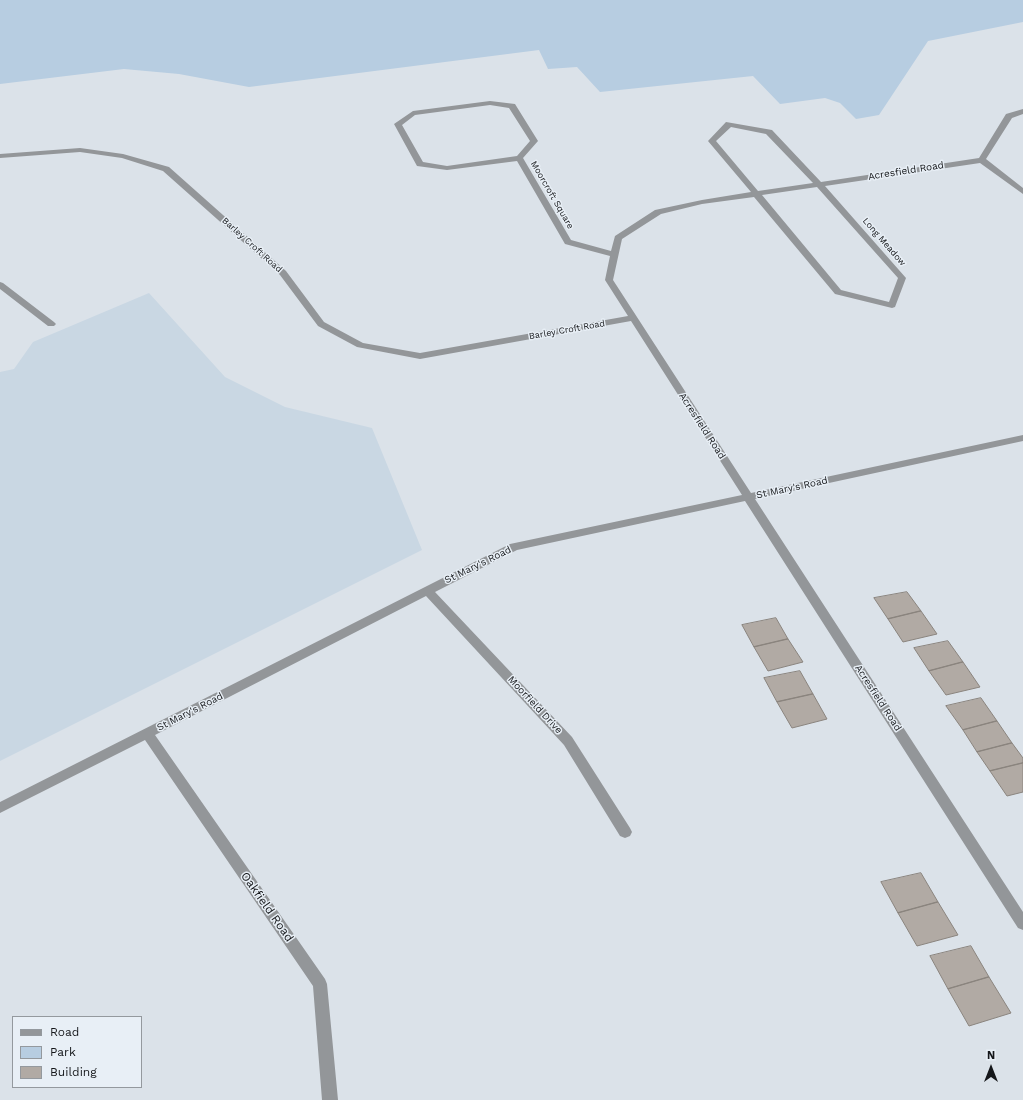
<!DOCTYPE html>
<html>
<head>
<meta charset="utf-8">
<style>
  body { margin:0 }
  #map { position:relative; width:1023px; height:1100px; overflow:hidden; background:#dbe2e9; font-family:"Work Sans",sans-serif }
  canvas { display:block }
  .legend { position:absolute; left:12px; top:1016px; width:130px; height:72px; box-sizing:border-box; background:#e8eff6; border:1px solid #94999e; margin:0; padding:5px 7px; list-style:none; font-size:12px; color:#15171a }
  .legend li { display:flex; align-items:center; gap:8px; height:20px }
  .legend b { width:20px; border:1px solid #94999e }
  .north { position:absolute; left:971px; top:1048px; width:40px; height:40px; -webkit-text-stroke:3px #e8eff6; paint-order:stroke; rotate:0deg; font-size:11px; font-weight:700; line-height:16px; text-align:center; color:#15171a }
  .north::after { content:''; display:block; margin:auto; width:14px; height:18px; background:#15171a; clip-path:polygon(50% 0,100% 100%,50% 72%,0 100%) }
</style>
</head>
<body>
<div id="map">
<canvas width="1023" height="1100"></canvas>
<ul class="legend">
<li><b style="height:5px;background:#939699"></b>Road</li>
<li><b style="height:11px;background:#b7cde1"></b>Park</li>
<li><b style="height:11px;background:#b1aaa4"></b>Building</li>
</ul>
<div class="north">N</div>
</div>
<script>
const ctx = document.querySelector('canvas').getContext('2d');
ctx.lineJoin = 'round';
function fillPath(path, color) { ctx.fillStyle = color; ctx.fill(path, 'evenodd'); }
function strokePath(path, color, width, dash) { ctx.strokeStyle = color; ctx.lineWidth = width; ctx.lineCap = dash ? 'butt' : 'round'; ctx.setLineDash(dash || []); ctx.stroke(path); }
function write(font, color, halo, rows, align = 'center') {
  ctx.font = font + ' "Work Sans",sans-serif'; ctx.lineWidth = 3; ctx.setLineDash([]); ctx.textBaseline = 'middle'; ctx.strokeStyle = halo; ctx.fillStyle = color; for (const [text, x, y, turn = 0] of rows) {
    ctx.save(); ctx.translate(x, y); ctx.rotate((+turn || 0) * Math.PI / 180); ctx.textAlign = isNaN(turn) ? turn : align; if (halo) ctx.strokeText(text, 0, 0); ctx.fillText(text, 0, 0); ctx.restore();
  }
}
fillPath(new Path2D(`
  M149,293L225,377L285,407L372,428L422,550L0,761V372L14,369L33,342Z`), '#c9d7e3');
fillPath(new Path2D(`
  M0,0H1023V22L928,41L879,115L856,119L840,103L825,98L780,104L753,76L600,92L577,67L548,69L539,50L249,87L179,74L124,69L0,84Z`), '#b7cde1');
const building = new Path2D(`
  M907,592L921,611L888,619L874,598Z
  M921,611L937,634L903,642L888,619Z
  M776,618L788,639L754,647L742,625Z
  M788,639L803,662L768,671L754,647Z
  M948,641L963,662L929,671L914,648Z
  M963,662L980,687L946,695L929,671Z
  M800,671L813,694L777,702L764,678Z
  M813,694L827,719L792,728L777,702Z
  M981,698L997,721L963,730L946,706Z
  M997,721L1012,743L977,752L963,730Z
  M1012,743L1023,758V763L990,771L977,752Z
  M1023,763V792L1007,796L990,771Z
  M921,873L938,902L898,913L881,882Z
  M938,902L958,935L917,946L898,913Z
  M971,946L989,977L948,989L930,956Z
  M989,977L1011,1013L969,1026L948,989Z`);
fillPath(building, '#b1aaa4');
strokePath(building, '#8a847e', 1);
fillPath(new Path2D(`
  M490,101L515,104L538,141L523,158L571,240L611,251L615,236L655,210L702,200L751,192L708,141L726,122L772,130L821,182L979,158L1006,114L1023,109V114L1012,118L986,159L1023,188V194L980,163L825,186L906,278L895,307L892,308L835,294L754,197L702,204L661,214L622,239L613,280L751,493L1023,435V441L755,499L1023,912V930L1018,928L745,501L517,550L435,592L572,737L630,828L632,832L630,836L625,838L620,836L564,745L426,596L155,735L325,979L327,984L338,1100H322L313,986L145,740L0,813V802L510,544L742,495L631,321L420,359L357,347L318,326L280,275L163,171L122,158L80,152L0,158V154L80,148L123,154L169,167L286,271L324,322L363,343L420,353L628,316L605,280L610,256L565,244L517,161L447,170L417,166L394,124L413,111ZM490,105L509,108L530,141L517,156L447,166L423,162L402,125L415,115ZM731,127L766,134L813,183L758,191L716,141ZM817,187L898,278L889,302L841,290L762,195Z
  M0,282L3,283L54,322L56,324L54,326H48L0,289Z`), '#939699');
write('9px', '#15171a', '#e8eff6', [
  ["Moorcroft Square",552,195,60],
  ["Long Meadow",884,242,49],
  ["Barley Croft Road",252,245,42],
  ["Barley Croft Road",567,330,-10]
]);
write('10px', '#15171a', '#e8eff6', [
  ["Acresfield Road",906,171,-9],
  ["Acresfield Road",702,426,57],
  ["St Mary's Road",792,488,-12],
  ["St Mary's Road",478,565,-26],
  ["Acresfield Road",878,698,57],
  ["Moorfield Drive",535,705,47],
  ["St Mary's Road",190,712,-27]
]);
write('12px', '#15171a', '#e8eff6', [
  ["Oakfield Road",267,907,55]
]);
</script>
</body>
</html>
